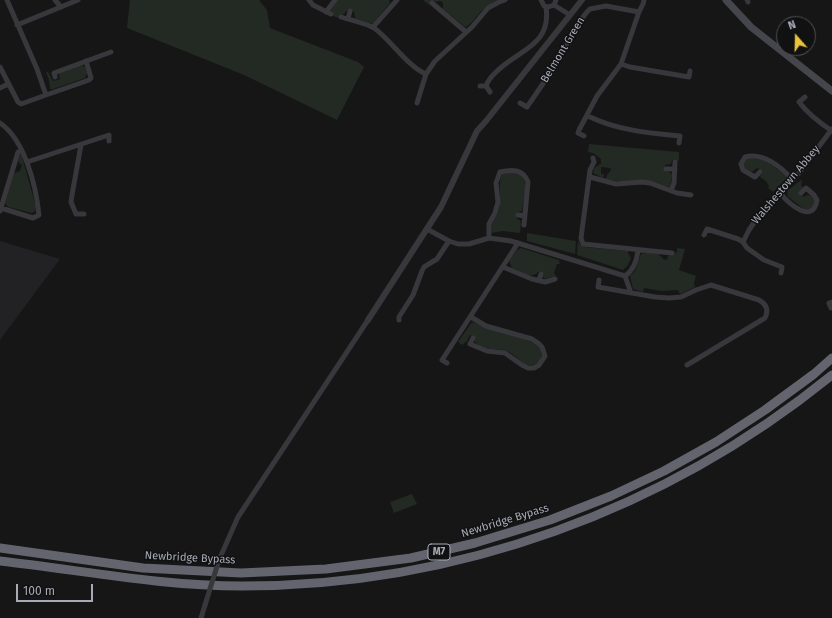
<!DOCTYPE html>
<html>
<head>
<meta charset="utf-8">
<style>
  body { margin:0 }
  #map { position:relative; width:832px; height:618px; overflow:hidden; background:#161617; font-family:"Fira Sans",sans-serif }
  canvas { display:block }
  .north { position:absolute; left:776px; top:16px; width:40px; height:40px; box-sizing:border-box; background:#111112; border:1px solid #4d4f54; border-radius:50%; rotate:340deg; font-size:11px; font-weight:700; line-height:16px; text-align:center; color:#a8abb7 }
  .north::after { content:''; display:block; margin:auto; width:14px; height:18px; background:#eac33b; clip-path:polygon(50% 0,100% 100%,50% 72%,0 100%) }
  .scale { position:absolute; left:16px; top:584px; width:77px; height:18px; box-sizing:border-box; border:2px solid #a8abb7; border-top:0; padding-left:5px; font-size:12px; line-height:14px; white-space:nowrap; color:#a8abb7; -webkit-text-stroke:3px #111112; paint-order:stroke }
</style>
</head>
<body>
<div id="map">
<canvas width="832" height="618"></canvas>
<div class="north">N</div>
<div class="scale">100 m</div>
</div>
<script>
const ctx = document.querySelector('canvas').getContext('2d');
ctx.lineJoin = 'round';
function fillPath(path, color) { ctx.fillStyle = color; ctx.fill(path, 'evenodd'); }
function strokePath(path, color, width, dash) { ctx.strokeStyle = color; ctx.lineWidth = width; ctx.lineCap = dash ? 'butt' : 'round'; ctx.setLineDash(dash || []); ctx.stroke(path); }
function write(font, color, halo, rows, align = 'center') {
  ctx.font = font + ' "Fira Sans",sans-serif'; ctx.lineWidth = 3; ctx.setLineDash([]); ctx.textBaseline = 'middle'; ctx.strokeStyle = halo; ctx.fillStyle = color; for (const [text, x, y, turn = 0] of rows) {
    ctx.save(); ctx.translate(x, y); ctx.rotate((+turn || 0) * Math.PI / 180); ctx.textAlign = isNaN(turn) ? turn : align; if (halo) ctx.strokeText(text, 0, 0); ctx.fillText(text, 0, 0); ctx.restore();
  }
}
fillPath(new Path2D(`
  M0,241L60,259L0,340Z`), '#222224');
fillPath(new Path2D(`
  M130,0H259L267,10L270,28L358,62L364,67L337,120L244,75L127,28Z
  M337,0H389L390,3L373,23H370L355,18L354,12L348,10L339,18L333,16V14L331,10Z
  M423,0H497C490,4 484,8 479,14C474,19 471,25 465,27L443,9V3L440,1L435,2L432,1L429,5Z
  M81,65L85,67L87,73L85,78L53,89H50L49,80L46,72H48L53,81L60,79L59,75L60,73Z
  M589,144L679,152V161L672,160L671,164L665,165V171L669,172L672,174L670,187C664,187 660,183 654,183C638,181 622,183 606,179L607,175L611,170L610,168L601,167V174H604L603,178L593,173L594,168L601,164V159L593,153L588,152Z
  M21,153L36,207L35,211L32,213L8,207L5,203L14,173L20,171L22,165L19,163L18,160Z
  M747,158C767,159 770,164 786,176L787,178L773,192L768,188L769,186L766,181L760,177L763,172L757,168L752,172L745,168L743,165Z
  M516,172C531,180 524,197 522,211L517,213V219L520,220L521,223L520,233L502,231L492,233C489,223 497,219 499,209C502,197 497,187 502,174L505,173Z
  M801,180L802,181L801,185L803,188L799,193L804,197L807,195L812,196L815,200L812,209H804L787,196L788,195L787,191Z
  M527,233L576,241L575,254L527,241Z
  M578,240L580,245L584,247L628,251V253L631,258L628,265L623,270L577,255Z
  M521,248L559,260L560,264H557L554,273L556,276L544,279L542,273L538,272C532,280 521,271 512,268L509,261L517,250Z
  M677,248L685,249L679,270L696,276L694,283L695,287L680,294L678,290L662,291L644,288L643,292L633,289L630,276L635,271L641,254C647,251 660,252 663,259L667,260L668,256L677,252Z
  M472,322L538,344L542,352C542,356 541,360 537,363C526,371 517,355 507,351C497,348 483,351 475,342V338L470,335L467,341L462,345L458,342Z
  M412,494L417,504L394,513L390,502Z`), '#222a23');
strokePath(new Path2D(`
  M55,0L61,7
  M309,0L313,5L331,14
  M541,0L544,6L548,7L554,5L556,0
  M747,0L748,2
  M432,3L466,32
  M554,5L570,15
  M326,12L335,0
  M341,17C350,20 366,23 374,28C390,39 408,67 426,74
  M348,19L350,11
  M17,25L78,0
  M373,27L397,0
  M621,64L630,67L689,77L690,71
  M0,67L18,102L21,104L46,95L37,69L7,0
  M55,77L54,73L111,52
  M480,86H486C488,80 491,77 495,73C517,50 552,46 546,7
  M486,86L490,92
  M0,88L8,84
  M46,95L89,80L91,78L86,61
  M805,97L799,102C808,114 820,123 832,131
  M417,103L426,74L435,61L472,27L488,8L499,2L505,0
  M520,103L527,107L551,72L579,23L586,13L590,9L606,6L639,12
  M588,116C616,130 648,133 680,136L679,143
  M0,123C25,140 36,186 39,215L33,218L1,208
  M584,136L578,133L579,130L597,96L621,64L639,12L643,4L644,0
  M81,145L72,195L71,202L76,214H84
  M593,158L594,162L590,170L581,238L583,244L672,253
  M27,162L109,135V141
  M666,169H675
  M760,172L755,177L743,170L741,164L745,157C763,152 781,167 793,180
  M590,177L616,184L642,182L650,183L677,193L691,195
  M671,191L674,183L675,162
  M780,193C789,204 813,225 817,200L814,195L806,188L801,193
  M0,211L18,152
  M518,215L525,216
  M427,229L449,241L458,244H469L489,238L511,241L625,276C634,270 637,260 638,250
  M704,235L707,229L738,239L743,242L747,248L764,260L782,267L781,273
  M489,238V224L495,213L498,202L496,183L500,172C512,169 523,169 528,182L524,225
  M743,242L749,230L760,214L799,173L832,129
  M503,267L532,279L545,282L555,279
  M625,276L631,293
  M539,280L541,274
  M599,280L598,287L655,297L669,298L681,297L696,290L711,285L759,300C766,304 769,310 765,318L687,365
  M831,308L829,303L832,302
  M471,317L486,326L532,339L538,343L542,347L545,356L539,365L534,368H528L522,365L505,353L487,351L470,344L473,338
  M399,320V317L413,295L422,271L424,267L437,259L449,241
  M447,363L442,360L518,243
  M219,560L238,517L368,320
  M201,618L205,605`), '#37373c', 5);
strokePath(new Path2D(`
  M368,320L441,207L477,131L486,121L582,0`), '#37373c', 6);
strokePath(new Path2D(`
  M726,0L751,27L832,91`), '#45464c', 7);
strokePath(new Path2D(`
  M0,548L143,568L241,573L326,569L411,558L475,543L550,520L611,496L664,471L716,442L765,410L814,374L832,358
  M0,561C81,570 160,586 242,586C457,586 666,510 832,375`), '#63646d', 9);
strokePath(new Path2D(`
  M205,605L219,560`), '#37373c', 5);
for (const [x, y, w] of [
  [439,552,22]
]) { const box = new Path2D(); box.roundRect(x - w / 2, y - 8, w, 16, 3); ctx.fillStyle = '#111112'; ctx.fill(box); strokePath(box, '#a8abb7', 1); }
write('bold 10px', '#a8abb7', null, [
  ["M7",439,552]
]);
write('11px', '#a8abb7', '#111112', [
  ["Belmont Green",563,50,-59],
  ["Walshestown Abbey",786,185,-50],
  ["Newbridge Bypass",505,521,-17],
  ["Newbridge Bypass",190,558,3]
]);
</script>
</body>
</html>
